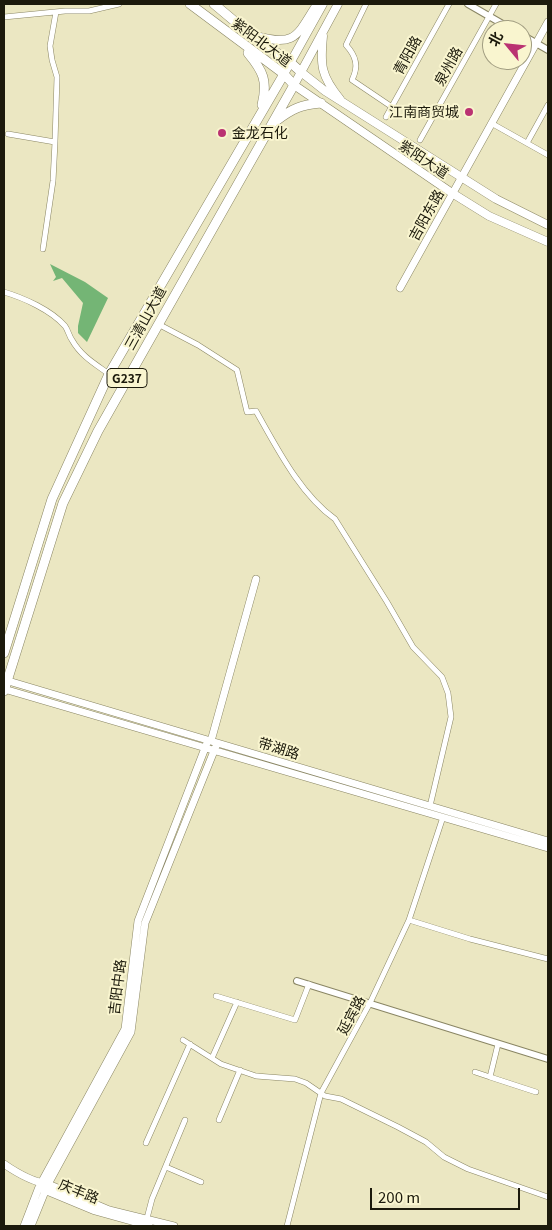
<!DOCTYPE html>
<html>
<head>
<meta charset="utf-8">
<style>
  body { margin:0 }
  #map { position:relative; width:552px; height:1230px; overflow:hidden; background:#ebe7c2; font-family:Georgia,"Noto Sans SC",serif }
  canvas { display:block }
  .frame { position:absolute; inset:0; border:5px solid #1c1a0c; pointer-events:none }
  .north { position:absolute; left:482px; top:20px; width:50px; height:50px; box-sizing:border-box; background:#f9f5cf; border:1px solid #a19d81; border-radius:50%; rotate:298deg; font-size:14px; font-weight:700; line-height:20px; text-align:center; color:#1c1a0c }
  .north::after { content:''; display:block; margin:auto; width:18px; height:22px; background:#ba3272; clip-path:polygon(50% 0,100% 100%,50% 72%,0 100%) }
  .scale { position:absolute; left:370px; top:1188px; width:150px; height:22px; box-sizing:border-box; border:2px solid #1c1a0c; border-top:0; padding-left:6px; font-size:15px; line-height:18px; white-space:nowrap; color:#1c1a0c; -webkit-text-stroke:4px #f9f5cf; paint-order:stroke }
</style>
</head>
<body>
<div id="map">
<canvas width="552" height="1230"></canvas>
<div class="frame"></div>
<div class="north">北</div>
<div class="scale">200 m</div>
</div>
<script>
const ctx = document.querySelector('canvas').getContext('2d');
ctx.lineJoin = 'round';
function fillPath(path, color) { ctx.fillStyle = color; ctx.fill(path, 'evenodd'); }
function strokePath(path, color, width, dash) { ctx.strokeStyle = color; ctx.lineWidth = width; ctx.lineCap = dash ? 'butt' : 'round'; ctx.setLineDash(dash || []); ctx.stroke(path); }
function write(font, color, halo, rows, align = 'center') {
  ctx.font = font + ' Georgia,"Noto Sans SC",serif'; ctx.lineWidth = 4; ctx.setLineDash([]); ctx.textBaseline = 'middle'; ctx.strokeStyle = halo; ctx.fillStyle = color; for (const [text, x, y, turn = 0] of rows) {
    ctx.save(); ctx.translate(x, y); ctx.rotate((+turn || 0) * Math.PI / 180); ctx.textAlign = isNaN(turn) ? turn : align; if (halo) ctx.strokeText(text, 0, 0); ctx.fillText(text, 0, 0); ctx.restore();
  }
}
fillPath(new Path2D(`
  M50,264L85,282L108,298L87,342L78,333V326L83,303L62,278L53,281L56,277Z`), '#74b575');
const minor = new Path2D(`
  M366,4L346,45C356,56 359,66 352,80L392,107
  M4,17L65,11H89L119,4
  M386,117L449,4
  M491,123L548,155
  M8,134L55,142
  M420,140L496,4
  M527,143L548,105
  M43,249L53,181L55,142L57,77L52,60L50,46L56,12
  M4,292C24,298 51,310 65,326C68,330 69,336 72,340C81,356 95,364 109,374
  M158,324L198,345L237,370L247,412L256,411C277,448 300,494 335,519L387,602L413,647L442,677L448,693L451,717L430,806
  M409,920L470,939L548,959
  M216,996L295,1020L309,984
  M183,1040L221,1064L256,1076L295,1079L306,1083L325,1096L341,1099L398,1127L426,1142L444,1157L468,1169L548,1197
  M498,1044L490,1077L536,1092
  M212,1058L237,1002
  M475,1072L490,1077
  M219,1120L240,1070
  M146,1143L190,1044
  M166,1167L201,1182
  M146,1222L152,1199L185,1120
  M287,1226L321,1093L370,1003L409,920L443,817`);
const tertiary = new Path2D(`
  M468,4L513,30
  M522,35L548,50
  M297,981L548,1059`);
const secondary = new Path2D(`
  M400,288L548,22
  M5,680L548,841
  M4,689L548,848
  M211,741L256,579
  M4,1164C17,1173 32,1182 48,1184L109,1210L174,1226
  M42,1189L95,1211L149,1226
  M24,1226L39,1187L125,1029L138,921L207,743
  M31,1226L48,1184L131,1032L145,923L216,746`);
const primary = new Path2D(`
  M338,4L294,85L452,193L489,216L548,242
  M253,35C295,47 296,38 317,4
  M323,36C320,65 321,76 340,99
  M301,72L325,91L496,199L548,225
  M284,74L323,4`);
const trunk = new Path2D(`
  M214,4L245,30L291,63L301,72
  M248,53C263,71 268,81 262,105
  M276,121C293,108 301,105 321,103
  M4,653L52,499L109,374L284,74
  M4,691L63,503L98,431L294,85L284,74L190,4`);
strokePath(minor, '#8a8664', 6);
strokePath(tertiary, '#8a8664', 8);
strokePath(secondary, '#8a8664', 8);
strokePath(primary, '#8a8664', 9);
strokePath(trunk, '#8a8664', 10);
strokePath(minor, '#fff', 5);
strokePath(tertiary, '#fff', 6);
strokePath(secondary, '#fff', 7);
strokePath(primary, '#fff', 8);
strokePath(trunk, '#fff', 9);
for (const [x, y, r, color] of [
  [469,112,5,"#ba3272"],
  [222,133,5,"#ba3272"]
]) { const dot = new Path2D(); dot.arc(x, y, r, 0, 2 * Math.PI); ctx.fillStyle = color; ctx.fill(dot); strokePath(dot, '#f9f5cf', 2); }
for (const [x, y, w] of [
  [127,378,40]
]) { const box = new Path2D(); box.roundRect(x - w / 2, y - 9.5, w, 19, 4); ctx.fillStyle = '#f9f5cf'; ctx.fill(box); strokePath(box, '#1c1a0c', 1); }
write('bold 12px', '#1c1a0c', null, [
  ["G237",127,378]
]);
write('14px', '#1c1a0c', '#f9f5cf', [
  ["紫阳北大道",262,42,37],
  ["青阳路",407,55,-61],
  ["泉州路",448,66,-61],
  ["紫阳大道",424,159,34],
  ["吉阳东路",426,215,-61],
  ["三清山大道",145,318,-61],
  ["带湖路",279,748,17],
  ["吉阳中路",117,987,-83],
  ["延宾路",351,1015,-62],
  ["庆丰路",79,1191,22]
]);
write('14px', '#1c1a0c', '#f9f5cf', [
  ["江南商贸城",459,112],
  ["金龙石化",232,133,"left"]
], 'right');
</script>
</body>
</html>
